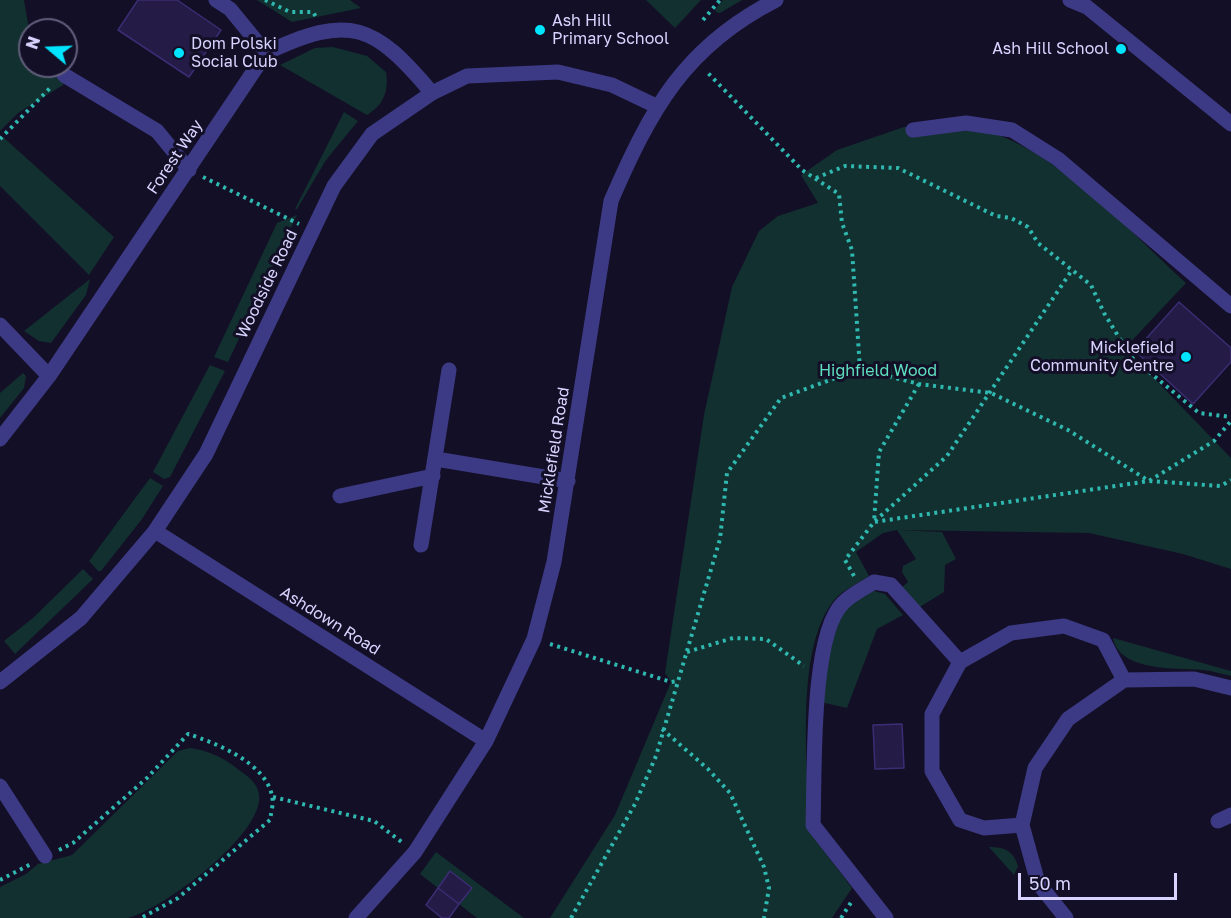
<!DOCTYPE html>
<html>
<head>
<meta charset="utf-8">
<style>
  body { margin:0 }
  #map { position:relative; width:1231px; height:918px; overflow:hidden; background:#130f26; font-family:"Golos Text",sans-serif }
  canvas { display:block }
  .north { position:absolute; left:18px; top:18px; width:60px; height:60px; box-sizing:border-box; background:#130f26; border:2px solid #625e7d; border-radius:50%; rotate:289deg; font-size:16px; font-weight:700; line-height:24px; text-align:center; color:#d9d4ff }
  .north::after { content:''; display:block; margin:auto; width:21px; height:27px; background:#00e5ff; clip-path:polygon(50% 0,100% 100%,50% 72%,0 100%) }
  .scale { position:absolute; left:1018px; top:873px; width:159px; height:27px; box-sizing:border-box; border:3px solid #d9d4ff; border-top:0; padding-left:8px; font-size:18px; line-height:21px; white-space:nowrap; color:#d9d4ff; -webkit-text-stroke:4px #130f26; paint-order:stroke }
</style>
</head>
<body>
<div id="map">
<canvas width="1231" height="918"></canvas>
<div class="north">N</div>
<div class="scale">50 m</div>
</div>
<script>
const ctx = document.querySelector('canvas').getContext('2d');
ctx.lineJoin = 'round';
function fillPath(path, color) { ctx.fillStyle = color; ctx.fill(path, 'evenodd'); }
function strokePath(path, color, width, dash) { ctx.strokeStyle = color; ctx.lineWidth = width; ctx.lineCap = dash ? 'butt' : 'round'; ctx.setLineDash(dash || []); ctx.stroke(path); }
function write(font, color, halo, rows, align = 'center') {
  ctx.font = font + ' "Golos Text",sans-serif'; ctx.lineWidth = 6; ctx.setLineDash([]); ctx.textBaseline = 'middle'; ctx.strokeStyle = halo; ctx.fillStyle = color; for (const [text, x, y, turn = 0] of rows) {
    ctx.save(); ctx.translate(x, y); ctx.rotate((+turn || 0) * Math.PI / 180); ctx.textAlign = isNaN(turn) ? turn : align; if (halo) ctx.strokeText(text, 0, 0); ctx.fillText(text, 0, 0); ctx.restore();
  }
}
fillPath(new Path2D(`
  M0,0H24L30,35V66H51L67,76L63,85L18,113L0,131Z
  M257,0H350L361,8L292,22Z
  M646,0H701L675,28Z
  M723,0H742L720,13L716,12L715,9Z
  M333,47L367,56L386,72C389,90 384,105 367,115L280,65L315,48Z
  M344,112L358,121L326,160L297,209H295Z
  M904,127C925,127 948,124 969,127C1049,140 1127,229 1186,283L1125,348L1231,458V569L1183,554L1089,533L898,530L942,532L956,559L945,565L944,592L918,608L900,589L908,582L902,572L903,566L916,559L897,530L883,533L856,552L869,576C859,583 843,590 835,599C795,647 808,758 808,818L811,834L852,888L832,918H550L615,815L671,682L665,673L704,415L732,287L759,231L778,216L818,203L801,175L837,150Z
  M3,137L114,237L89,275L0,186V141Z
  M297,215L228,362L214,357L277,223Z
  M90,279L86,295L51,343L39,341L24,331Z
  M210,365L225,371L170,477L164,479L153,472Z
  M23,373L26,376L24,388L0,418V393Z
  M150,478L163,486L142,519L101,571H98L89,561Z
  M83,569L93,579L15,654L4,641L33,618Z
  M874,591L885,594L903,615L877,629L847,708L816,701L841,612L867,593Z
  M1113,638L1231,671V676C1222,674 1213,671 1203,670C1178,668 1119,672 1113,638Z
  M190,748C207,750 225,758 239,770C247,776 257,782 259,794C265,834 163,909 128,918C118,918 103,918 92,918C61,918 31,918 0,918V887L26,874L38,864L72,855L178,751Z
  M989,847C1004,847 1013,850 1018,866L1014,875Z
  M436,852L524,918H477L459,904L471,888L450,871L438,888L420,874Z`), '#12302f');
const building = new Path2D(`
  M138,0H177L221,30L189,77L118,30Z
  M1179,302L1231,348V362L1193,404L1135,351Z
  M902,724L904,768L875,769L873,725Z
  M450,871L472,888L459,904L438,888Z
  M438,888L459,904L449,918H442L426,905Z`);
fillPath(building, '#241b47');
strokePath(building, '#3b2d73', 1.5);
strokePath(new Path2D(`
  M265,0L290,12H313L316,17
  M703,20L720,0
  M0,139L52,86
  M203,177L299,224
  M816,178L845,166L898,168L996,216L1011,218L1028,227L1038,243L1091,285L1104,313L1131,357L1199,413L1231,417
  M860,369L919,384L991,393L1068,430L1149,481L1221,486L1231,480
  M919,384L879,452L874,522L1149,481L1214,441L1231,421
  M854,576L845,560L874,522L947,456L1072,270
  M550,644L671,682L678,681
  M687,652L733,638L766,639L804,666
  M662,729L708,769L730,793L764,867L769,888L764,918
  M273,797L374,821L403,843
  M59,850L73,843L147,778L188,734C216,743 266,763 272,796C274,803 271,813 270,820L178,898L141,918
  M0,880L31,864
  M571,918L635,804L656,756L720,539L727,473L781,398L860,369L852,250L842,223L839,194L802,170L707,72
  M841,918L852,901`), '#2fb8b0', 4, [3, 4.5]);
strokePath(new Path2D(`
  M216,0L230,9L266,53
  M1070,0L1087,7L1231,124
  M64,75L157,131L189,170
  M913,130L966,123L1012,130L1058,159L1231,306
  M0,325L49,376
  M0,439L49,376L266,53C350,13 374,24 432,93
  M436,459L568,481
  M340,496L433,476
  M155,531L486,741
  M421,545L449,370
  M0,682L81,618L155,531L206,454L334,186L372,134L432,93L467,76L558,72L612,85L656,106
  M0,786L45,856
  M1218,821L1231,815
  M1022,825L984,828L960,820L932,771V714L960,662L1011,633L1064,626L1103,640L1124,680
  M356,918L415,852L486,741L534,639L554,562L611,201C651,109 684,47 776,0
  M886,918L813,825C815,775 810,635 843,603C852,594 865,588 874,582L891,585L960,662
  M1066,918L1038,883L1022,825L1035,768L1068,719L1124,680L1194,679L1231,688`), '#3d3a85', 15);
for (const [x, y, r, color] of [
  [540,30,6,"#00e5ff"],
  [1121,49,6,"#00e5ff"],
  [179,53,6,"#00e5ff"],
  [1186,357,6,"#00e5ff"]
]) { const dot = new Path2D(); dot.arc(x, y, r, 0, 2 * Math.PI); ctx.fillStyle = color; ctx.fill(dot); strokePath(dot, '#130f26', 2); }
write('16px', '#d9d4ff', '#130f26', [
  ["Ash Hill",552,21],
  ["Primary School",552,39],
  ["Dom Polski",191,44],
  ["Social Club",191,62],
  ["Ash Hill School",1109,49,"right"],
  ["Micklefield",1174,348,"right"],
  ["Community Centre",1174,366,"right"]
], 'left');
write('16px', '#d9d4ff', '#130f26', [
  ["Forest Way",175,157,-56],
  ["Woodside Road",267,284,-64],
  ["Micklefield Road",554,450,-81],
  ["Ashdown Road",330,621,32]
]);
write('16px', '#5fe0c0', '#130f26', [
  ["Highfield Wood",878,371]
]);
</script>
</body>
</html>
